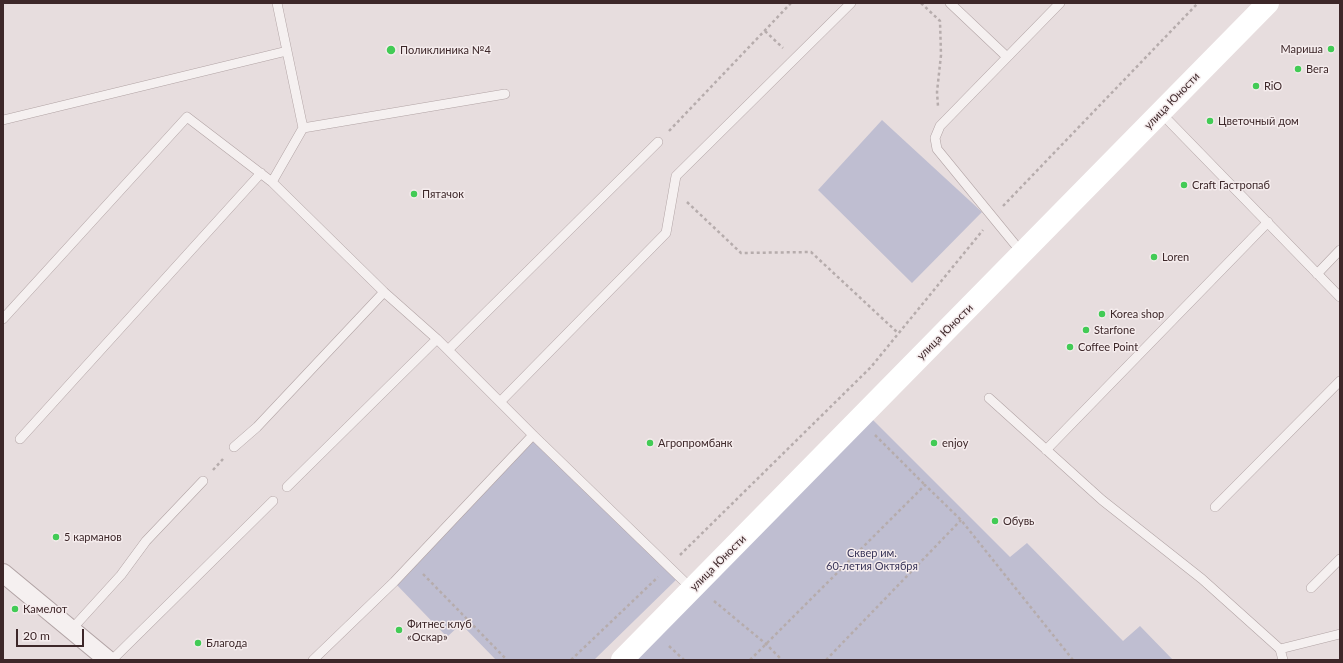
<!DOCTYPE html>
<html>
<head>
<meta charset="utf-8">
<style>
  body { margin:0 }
  #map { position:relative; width:1343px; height:663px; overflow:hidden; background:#e7ddde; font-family:Lato,sans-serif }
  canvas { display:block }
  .frame { position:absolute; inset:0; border:4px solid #3d2729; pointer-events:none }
  .scale { position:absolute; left:16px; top:629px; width:68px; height:18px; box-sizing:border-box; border:2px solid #3d2729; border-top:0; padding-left:5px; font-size:12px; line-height:14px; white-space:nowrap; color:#3d2729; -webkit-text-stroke:3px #f5eced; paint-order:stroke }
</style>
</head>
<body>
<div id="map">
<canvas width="1343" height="663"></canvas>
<div class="frame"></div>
<div class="scale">20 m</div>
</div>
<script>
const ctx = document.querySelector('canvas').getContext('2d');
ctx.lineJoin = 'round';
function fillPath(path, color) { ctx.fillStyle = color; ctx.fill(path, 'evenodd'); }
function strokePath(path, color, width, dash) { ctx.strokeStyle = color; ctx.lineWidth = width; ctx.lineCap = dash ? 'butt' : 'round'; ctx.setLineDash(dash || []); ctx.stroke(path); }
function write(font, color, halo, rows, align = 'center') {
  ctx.font = font + ' Lato,sans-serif'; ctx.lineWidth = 3; ctx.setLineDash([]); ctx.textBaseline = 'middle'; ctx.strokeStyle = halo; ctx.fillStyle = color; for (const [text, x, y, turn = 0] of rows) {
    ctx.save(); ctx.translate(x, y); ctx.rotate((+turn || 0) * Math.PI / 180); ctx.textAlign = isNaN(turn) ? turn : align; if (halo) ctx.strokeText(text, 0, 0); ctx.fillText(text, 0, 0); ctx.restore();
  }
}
fillPath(new Path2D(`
  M882,120L982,212L912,283L818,190Z
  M871,418L1010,557L1027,543L1123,641L1140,626L1173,660H633Z
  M533,435L679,577L594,660H496L461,624L447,637L394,582Z`), '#bfbed1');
const lane = new Path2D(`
  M950,3L1007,57
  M1161,113L1340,297
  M3,120L287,51
  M303,128L505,94
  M272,182L303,128L277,3
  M1022,253L937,149L935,138L940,126L1060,3
  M1317,274L1340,250
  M3,319L187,117L272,182L384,292L437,339L533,435L692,589
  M448,350L658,142
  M989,398L1102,500L1202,579L1280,649L1283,660
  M500,402L666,233L676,176L851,3
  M20,439L261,173
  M234,447L257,427L384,292
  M1046,450L1268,222
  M287,487L437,339
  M1215,507L1340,381
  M1311,588L1340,559
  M71,630L121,575L146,541L203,481
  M1280,649L1340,634
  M112,660L273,501
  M313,660L394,582L533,435`);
const street = new Path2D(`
  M3,573L108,660`);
strokePath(lane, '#b1a3a4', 10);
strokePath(street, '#b1a3a4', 20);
strokePath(new Path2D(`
  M921,3L940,21L941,55L937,92L938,106
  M765,31L783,48
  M669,131L791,3
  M687,202L741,253L811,252L898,333
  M1003,206L1198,3
  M875,435L925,485
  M213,470L223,459
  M680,555L871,367L983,230
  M423,574L507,660
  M714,601L766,644L782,660
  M669,646L684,660
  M571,660L658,577
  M750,660L925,485L961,520L1073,660
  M826,660L961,520`), '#b6acac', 2.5, [3, 3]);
strokePath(lane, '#f5f0f0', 9);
strokePath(street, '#f5f0f0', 18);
strokePath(new Path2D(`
  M622,660L1268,3`), '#fff', 22);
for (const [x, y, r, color] of [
  [1331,49,4,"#42cb55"],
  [391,50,5,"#42cb55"],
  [1298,69,4,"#42cb55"],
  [1256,86,4,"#42cb55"],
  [1210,121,4,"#42cb55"],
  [1184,185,4,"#42cb55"],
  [414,194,4,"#42cb55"],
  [1154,257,4,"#42cb55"],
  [1102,314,4,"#42cb55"],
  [1086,330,4,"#42cb55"],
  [1070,347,4,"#42cb55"],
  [650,443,4,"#42cb55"],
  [934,443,4,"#42cb55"],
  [995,521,4,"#42cb55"],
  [56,537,4,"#42cb55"],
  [15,609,4,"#42cb55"],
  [399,630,4,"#42cb55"],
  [198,643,4,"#42cb55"]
]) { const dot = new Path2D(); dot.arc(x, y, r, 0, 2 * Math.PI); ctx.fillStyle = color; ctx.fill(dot); strokePath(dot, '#f5eced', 1.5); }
write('11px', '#3d2729', '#f5eced', [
  ["Мариша",1323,49,"right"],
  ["Поликлиника №4",400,50],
  ["Вега",1306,69],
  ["RiO",1264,86],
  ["Цветочный дом",1218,121],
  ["Craft Гастропаб",1192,185],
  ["Пятачок",422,194],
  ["Loren",1162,257],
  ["Korea shop",1110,314],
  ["Starfone",1094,330],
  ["Coffee Point",1078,347],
  ["Агропромбанк",658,443],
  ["enjoy",942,443],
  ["Обувь",1003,521],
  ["5 карманов",64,537],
  ["Камелот",23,609],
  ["Фитнес клуб",407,624],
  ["«Оскар»",407,637],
  ["Благода",206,643]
], 'left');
write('11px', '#3d2729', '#f5eced', [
  ["улица Юности",1172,101,-46],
  ["улица Юности",945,332,-45],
  ["улица Юности",718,563,-45]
]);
write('11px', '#383458', '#f5eced', [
  ["Сквер им.",872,553],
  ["60-летия Октября",872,566]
]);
</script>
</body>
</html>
